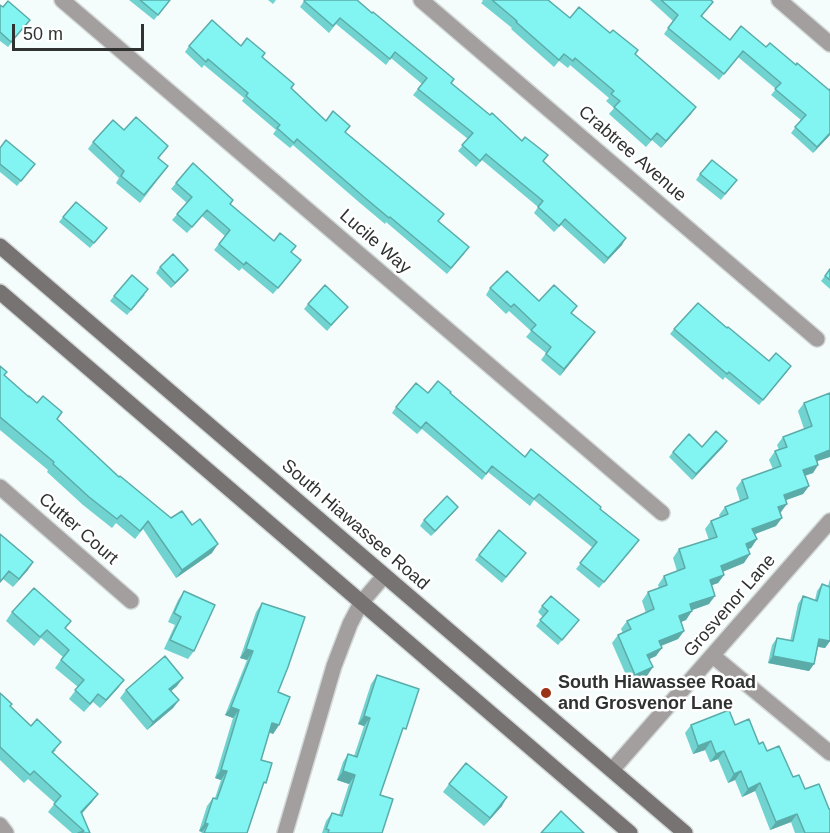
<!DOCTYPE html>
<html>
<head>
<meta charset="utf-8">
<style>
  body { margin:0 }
  #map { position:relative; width:830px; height:833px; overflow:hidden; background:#f5fcfc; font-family:Helvetica,sans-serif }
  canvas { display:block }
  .scale { position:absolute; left:12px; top:24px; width:132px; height:27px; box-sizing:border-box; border:3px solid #2f3231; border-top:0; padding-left:8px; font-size:18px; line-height:21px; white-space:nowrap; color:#2f3231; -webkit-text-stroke:4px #fff; paint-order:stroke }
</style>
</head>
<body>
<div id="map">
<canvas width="830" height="833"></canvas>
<div class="scale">50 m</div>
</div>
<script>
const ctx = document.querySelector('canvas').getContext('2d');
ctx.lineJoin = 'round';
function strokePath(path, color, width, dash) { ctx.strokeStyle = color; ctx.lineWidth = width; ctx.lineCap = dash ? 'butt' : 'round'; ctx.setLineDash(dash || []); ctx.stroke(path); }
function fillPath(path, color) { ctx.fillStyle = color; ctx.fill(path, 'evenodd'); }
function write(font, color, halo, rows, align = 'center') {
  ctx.font = font + ' Helvetica,sans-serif'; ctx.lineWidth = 5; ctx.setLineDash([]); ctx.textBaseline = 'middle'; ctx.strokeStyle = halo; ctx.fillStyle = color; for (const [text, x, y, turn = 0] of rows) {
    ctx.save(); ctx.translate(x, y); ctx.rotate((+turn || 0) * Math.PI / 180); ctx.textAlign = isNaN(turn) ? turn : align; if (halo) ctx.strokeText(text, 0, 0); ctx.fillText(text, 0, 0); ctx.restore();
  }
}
const street = new Path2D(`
  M62,0L662,513
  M421,0L817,339
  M779,0L830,44
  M0,487L131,601
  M713,656L830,753
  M612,770L830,521
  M0,825L6,833
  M285,833L334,666L350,624L361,603L384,576`);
const secondary = new Path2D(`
  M0,246L685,833
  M0,292L630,833`);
strokePath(street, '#d1d8d7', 18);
strokePath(secondary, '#d1d8d7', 18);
strokePath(street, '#a29f9e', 15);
strokePath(secondary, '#777372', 15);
fillPath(new Path2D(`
  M129,0H170L154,20Z
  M268,0H276L273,4Z
  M357,0L451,83L522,141L548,155L543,161L622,245L604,264L561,225L554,232L534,213L538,207L482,160L476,167L458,151L468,139L413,95L422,84L391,58L386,65L336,24L329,33L300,7L304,1Z
  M482,0H548L570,18L635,54L691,114L661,148L652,140L646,147L609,114L614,108L606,101L609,98L570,65L568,68L559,61L554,67L511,29L512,28L481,3L483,1Z
  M650,0H711L713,2L702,16L730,40L741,26L830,135L813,153L791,133L801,120L771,95L776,89L738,57L719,80L664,34L673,21Z
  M0,5L3,7L30,20L8,47L0,41Z
  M189,46H241L262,57L291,88L326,121L345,132L438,222L465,253L447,274L386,222L385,224L360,203L293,145L290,148L273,134L276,130L242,101L244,98L204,65L202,68L185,52Z
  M93,142L158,159L163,173L140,203L116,183L119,178L88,149Z
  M0,148L35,164L17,186L0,172Z
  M700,174L737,180L721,200L696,180Z
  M176,183L233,200L230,204L274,241L296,246L291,252L296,267L273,294L242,268L239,271L214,250L225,236L202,216L187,233L172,220L187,203L171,189Z
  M63,217L107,228L90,248L59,222Z
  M160,267L188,270L184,275L171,288L156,273Z
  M830,269V289L821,281Z
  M490,288L539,301L572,313L595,332L560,376L541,360L546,353L526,337L531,331L509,311L506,314L486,295Z
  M145,295L127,315L110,301L114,296Z
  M308,304L348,307L327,331L304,309Z
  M727,328L769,361L787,372L759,405L725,377L723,380L670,334L674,329Z
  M0,366L4,375L29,397L57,419L119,477L212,553L176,578L143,529L135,539L116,523L112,528L83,505L47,472L48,470L0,430Z
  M428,393H450L525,457L600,509L634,547L599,588L576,569L593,548L534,500L530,506L488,472L482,480L422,429L417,434L392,413L396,407Z
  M830,393L817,461L818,465L813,473L805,476L809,486L803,494L786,500L781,512L780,513L776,526L755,534L757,539L751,548L748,549L744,563L722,572L724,575L718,583L712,585L709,604L692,610L686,620L681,622L684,631L678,639L661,646L656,656L649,659L647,676L630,684L612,643L618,635L623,633L621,629L627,621L646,613L642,601L648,592L659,588L658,585L664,576L677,571L673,558L679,549L709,540L705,529L711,521L720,517L719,515L725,507L740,501L736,488L742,480L773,469L769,460L775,451L779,450L777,445L783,437L804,429L798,411L804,403Z
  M727,441L723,447L692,480L669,457L673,452Z
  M458,507L454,512L431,536L420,526L424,520Z
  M0,534L33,562L13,587L3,579Z
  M526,553L502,583L475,560L479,555Z
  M830,579V641L825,648L818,647L814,664L809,671L768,663L772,645L777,638L790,641L798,604L803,596L815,600L817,591L822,584L828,586Z
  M184,591L194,651L188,659L164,649L175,625L168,622L178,600Z
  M262,603L278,692L279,725L273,734L269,732L261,760V789L247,833H201L202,832L199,831L207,806L213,798H215L221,780L215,778L233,718L225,715L247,660L240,658L256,612Z
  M542,606L579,620L558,645L536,626L543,617L538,612Z
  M12,612L66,629L124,680L118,688L100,708L93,702L84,712L69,699L78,687L55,668L63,657L41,638L34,646L6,621Z
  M377,675L400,738L380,795L382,833H322L326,821L332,813L339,815L349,784L337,780L343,762L348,754L354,756L364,726L358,724L371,684Z
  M177,686L171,691L179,700L173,708L147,730L120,698L126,690Z
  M0,693L10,707L56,750L53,753L98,794L92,802L82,813L90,833H72L48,812L55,803L28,779L24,783L0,760Z
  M691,725H735L767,751L805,789L830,833H795L791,822L770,830L755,791L742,797L735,780L728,783L718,759L710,762L705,750L693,754L685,733Z
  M449,784L502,806L484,826L443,792Z`), '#70d3d0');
fillPath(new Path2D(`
  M696,107L691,114L661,148L666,141Z
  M830,133V135L813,153L817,147Z
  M626,238L622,245L604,264L608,258Z
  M188,270L184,275L171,288L175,283Z
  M595,332L590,339L560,376L564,369Z
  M727,441L723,447L692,480L696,474Z
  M830,450V457L809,464L815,456Z
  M818,465L813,473L797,478L803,470Z
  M809,486L803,494L778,503L784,495Z
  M787,504L781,512L772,516L778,507Z
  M458,507L454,512L431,536L435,531Z
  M782,518L776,526L747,537L752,529Z
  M757,539L751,548L740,552L746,544Z
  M218,544L212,553L176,578L182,570Z
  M750,554L744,563L715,575L721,566Z
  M33,562L28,570L13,587L19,579Z
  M724,575L718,583L704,588L710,580Z
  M715,596L709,604L684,613L690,604Z
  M692,611L686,620L673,625L679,616Z
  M684,631L678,639L653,649L659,641Z
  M819,639L830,641L825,648L814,646Z
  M662,648L656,656L641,663L647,655Z
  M246,649L253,651L247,660L240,658Z
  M773,656L814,664L809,671L768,663Z
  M653,667L647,676L630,684L635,675Z
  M183,678L177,686L164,697L169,689Z
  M124,680L118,688L100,708L106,700Z
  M179,700L173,708L147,730L153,722Z
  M231,707L239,710L233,718L225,715Z
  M364,716L370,718L364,726L358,724Z
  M272,723L279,725L273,734L266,731Z
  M711,741L705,750L693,754L698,746Z
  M724,751L718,759L710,762L716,754Z
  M221,770L227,771L221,780L215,778Z
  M343,771L355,775L349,784L337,780Z
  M741,771L735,780L728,783L734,774Z
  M760,783L755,791L742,797L748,789Z
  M98,794L92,802L76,820L81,812Z
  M507,797L502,806L484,826L490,818Z
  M797,814L791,822L770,830L776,822Z
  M205,823L208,824L202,832L199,831Z`), '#5baca9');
const building = new Path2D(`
  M140,0H170L158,15Z
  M305,0H357L372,13L373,12L454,79L451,83L490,115L492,113L522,141L525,137L548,155L543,161L626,238L608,258L565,219L559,226L538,207L543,201L486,154L480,161L462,145L473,133L418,89L427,78L395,52L390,59L340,18L333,26L304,1Z
  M492,0H548L570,18L579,7L610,33L613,30L638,50L635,54L696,107L666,141L657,133L651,140L614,107L620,101L611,94L614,91L575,58L573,61L564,54L559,60L516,22L517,21Z
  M661,0H711L713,2L701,16L730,40L741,26L766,47L770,43L796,65L797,63L829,90L830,89V133L817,147L795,127L806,115L775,89L781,83L743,51L724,74L668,28L678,15Z
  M8,1L30,20L11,42L0,32V5L3,7Z
  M212,20L241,46L247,38L265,53L262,57L294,84L291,88L326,121L333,111L350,126L345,132L444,214L438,221L469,247L451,268L390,217L389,218L364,197L297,139L294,143L277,128L280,125L246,96L248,93L208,59L206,62L189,46Z
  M136,117L168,146L158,158L168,166L144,195L121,176L124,171L93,142L113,120L124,130Z
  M6,140L35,164L21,181L0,164V148Z
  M712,160L737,180L725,194L700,174Z
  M193,163L233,200L230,204L274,241L280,233L296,246L291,252L301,260L278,288L246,262L244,265L219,244L230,230L207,210L192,227L177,214L192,197L176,183Z
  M76,202L107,228L94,243L63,217Z
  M173,254L188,270L175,283L160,267Z
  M830,269V280L825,276Z
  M507,271L539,301L554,285L577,306L571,313L595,332L564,369L546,354L551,347L531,330L536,325L514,304L511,307L490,288Z
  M132,275L148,289L131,310L114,296Z
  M325,285L348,307L331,325L308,304Z
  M698,303L727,328L728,327L769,361L776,353L791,366L763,400L729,372L727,374L674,329Z
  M0,366L7,372L4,375L29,397V396L37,403L43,396L62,412L57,419L119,477L120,476L171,518L182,511L192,525L200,519L218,544L182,570L148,521L140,531L121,515L117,519L89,497L53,464L54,462L0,417Z
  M438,381L451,392L450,393L525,457L531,449L601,507L600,509L639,540L604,582L580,563L597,542L539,494L534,499L492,466L486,474L426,422L421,428L396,407L416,383L428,393Z
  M830,393V450L815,456L818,465L803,470L809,486L784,495L787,504L778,507L782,518L752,529L757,539L746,544L750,554L721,566L724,575L710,580L715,596L690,604L692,611L679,616L684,631L659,641L662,648L647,655L653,667L635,675L618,635L631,629L627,621L654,609L648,592L667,585L664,576L685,568L679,549L717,537L711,521L728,514L725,507L748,498L742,480L781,466L775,451L787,447L783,437L812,426L804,403Z
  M716,431L727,441L696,474L673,452L689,434L702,447Z
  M447,496L458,507L435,531L424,520Z
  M499,530L526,553L506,577L479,555Z
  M0,534L33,562L19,579L9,571L0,582Z
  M822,584L830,587V641L819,639L814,664L773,656L777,638L793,641L803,596L817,601Z
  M34,588L71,621L65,628L124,680L106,700L98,694L90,704L75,690L84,680L61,660L69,650L47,630L40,637L12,612Z
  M184,591L215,605L194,651L170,640L181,617L174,613Z
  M551,596L579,620L562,640L540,620L548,611L542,606Z
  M262,603L305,617L288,667L278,692L290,697L279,725L272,723L261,760L272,763L266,783L264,782L247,833H204L208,824L205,823L213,798L217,799L227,771L221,770L239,710L231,707L253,651L246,649Z
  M165,656L183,678L169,689L179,700L153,722L126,690Z
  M377,675L419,689L406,729L403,728L380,795L393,799L382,833H328L329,830L326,829L332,813L342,816L355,775L343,771L348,754L357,757L370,718L364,716Z
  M0,693L12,704L10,706L31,726L37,719L61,742L52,752L98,794L81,812L90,833H78L84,831L54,804L61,796L34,771L30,775L0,747Z
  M729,710L735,725L749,719L759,744L763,742L767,751L779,746L793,777L799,775L805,789L819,784L829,809H830V833H805L797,814L776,822L760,783L748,789L741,771L734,774L724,751L716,754L711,741L698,746L691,725Z
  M466,763L507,797L490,818L449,784Z
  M561,811L584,833H541Z`);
fillPath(building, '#82f5f2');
strokePath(building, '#5baca9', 1.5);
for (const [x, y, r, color] of [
  [546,693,6,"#9b3317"]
]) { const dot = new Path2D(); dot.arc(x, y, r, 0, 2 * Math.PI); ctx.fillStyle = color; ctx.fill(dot); strokePath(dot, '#fff', 2); }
write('18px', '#2f3231', '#fff', [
  ["Crabtree Avenue",632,154,41],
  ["Lucile Way",375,242,41],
  ["South Hiawassee Road",355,525,41],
  ["Cutter Court",78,529,41],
  ["Grosvenor Lane",730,606,-49]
]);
write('bold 18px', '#2f3231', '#fff', [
  ["South Hiawassee Road",558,683],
  ["and Grosvenor Lane",558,704]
], 'left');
</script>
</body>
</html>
